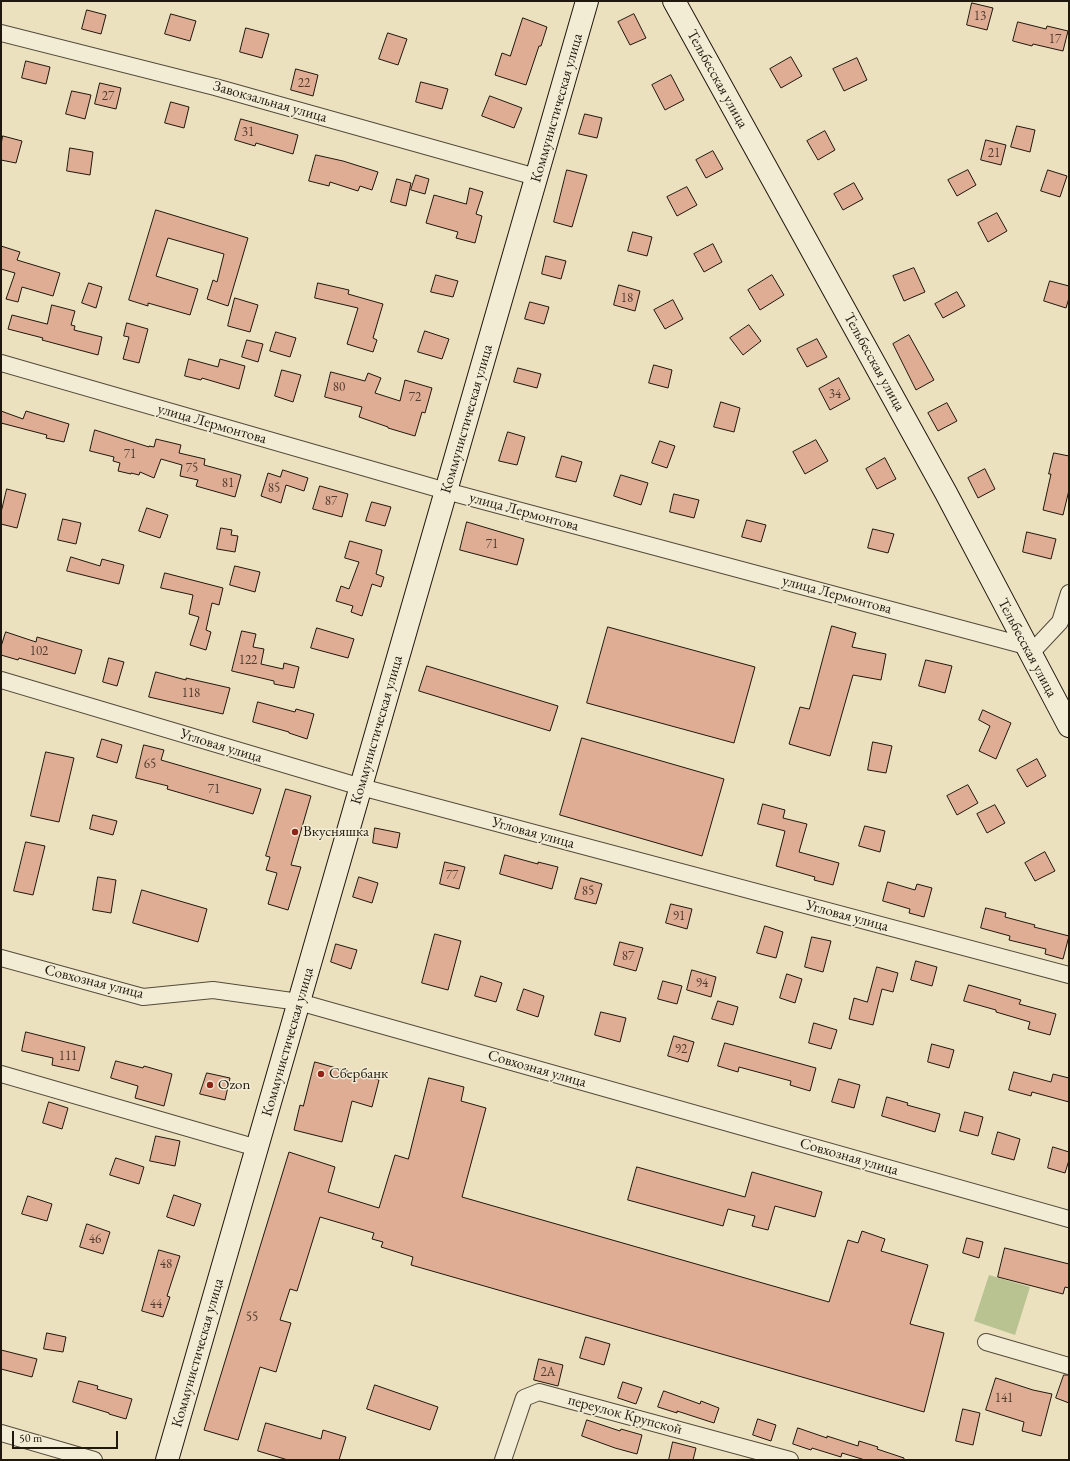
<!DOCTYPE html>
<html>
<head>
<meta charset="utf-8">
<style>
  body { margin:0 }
  #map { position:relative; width:1070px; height:1461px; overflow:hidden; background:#ece1bf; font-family:"EB Garamond",serif }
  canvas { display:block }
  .frame { position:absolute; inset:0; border:2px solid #20170d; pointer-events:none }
  .scale { position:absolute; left:12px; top:1431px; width:106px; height:18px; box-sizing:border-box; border:2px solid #20170d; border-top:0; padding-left:5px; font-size:12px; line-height:14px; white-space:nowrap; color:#20170d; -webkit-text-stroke:3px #f3ecd5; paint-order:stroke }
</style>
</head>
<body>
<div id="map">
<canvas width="1070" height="1461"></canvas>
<div class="frame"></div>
<div class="scale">50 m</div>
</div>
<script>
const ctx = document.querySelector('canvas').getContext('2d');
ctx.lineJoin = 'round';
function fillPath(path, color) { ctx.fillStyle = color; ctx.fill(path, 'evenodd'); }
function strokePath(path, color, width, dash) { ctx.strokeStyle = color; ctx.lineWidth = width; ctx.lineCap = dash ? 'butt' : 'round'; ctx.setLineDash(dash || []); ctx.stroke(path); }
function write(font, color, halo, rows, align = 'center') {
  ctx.font = font + ' "EB Garamond",serif'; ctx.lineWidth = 3; ctx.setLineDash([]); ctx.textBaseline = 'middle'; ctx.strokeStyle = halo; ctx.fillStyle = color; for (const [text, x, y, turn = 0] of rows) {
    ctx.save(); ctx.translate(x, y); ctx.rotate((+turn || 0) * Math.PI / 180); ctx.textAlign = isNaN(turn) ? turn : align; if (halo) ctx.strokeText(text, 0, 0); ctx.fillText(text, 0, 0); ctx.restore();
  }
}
fillPath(new Path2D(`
  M989,1275L1030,1287L1015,1335L974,1321Z`), '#b9c291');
const building = new Path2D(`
  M972,3L993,8L987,30L967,25Z
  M87,10L106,15L101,34L82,29Z
  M171,14L196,21L190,41L165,34Z
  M634,14L646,38L630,45L618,22Z
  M523,18L547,27L541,46H539L526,85L495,75L502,53L510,56Z
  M1018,22L1046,29L1047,26L1068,31L1063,51L1033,44L1032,46L1013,41Z
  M246,28L269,34L262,58L240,52Z
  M388,33L407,39L398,65L379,59Z
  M791,57L802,76L781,88L770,69Z
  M857,58L867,80L844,91L833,69Z
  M26,61L50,67L46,84L22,78Z
  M296,69L318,75L313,96L291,90Z
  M671,75L684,100L665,110L652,85Z
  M421,82L448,89L442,109L416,102Z
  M100,83L121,88L116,109L95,104Z
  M72,91L91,95L85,119L66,114Z
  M490,96L522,108L514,128L482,116Z
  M171,102L189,107L184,128L165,123Z
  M585,114L602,118L597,138L579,134Z
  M241,119L298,135L293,154L256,143L255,146L235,140Z
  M1017,126L1035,130L1030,152L1011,147Z
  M825,131L835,150L818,160L807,141Z
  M3,136L22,141L16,163L1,160V145Z
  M986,140L1006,145L1001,165L981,160Z
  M70,148L93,152L90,175L67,171Z
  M713,151L723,169L706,178L696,160Z
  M316,155L343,161L378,172L372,190L360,186L358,191L330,182L329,186L309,181Z
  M567,170L587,175L572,227L554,222Z
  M968,170L976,185L957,196L948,180Z
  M1048,170L1067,176L1060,197L1041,191Z
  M416,175L429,179L425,194L411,190Z
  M397,179L411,183L406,206L391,202Z
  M854,183L863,199L843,210L834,194Z
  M687,187L697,205L677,216L667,197Z
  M470,188L483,192L476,214L482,216L475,243L456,238L458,232L426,223L434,195L466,204Z
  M156,210L248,238L228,306L207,299L213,280L217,282L224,254L168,238L156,276L198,289L190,315L148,303V306L129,300Z
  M997,213L1007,231L988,242L978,223Z
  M633,232L652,237L647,256L628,251Z
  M713,244L722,262L704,272L694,254Z
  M1,246L20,252L17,260L60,273L53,296L22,287L18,302L6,299L15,273L1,269Z
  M546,256L566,261L561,279L542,274Z
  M914,268L925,292L904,301L893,276Z
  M436,275L458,281L453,297L431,292Z
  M772,275L784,295L760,310L748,290Z
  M1050,281L1069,286V298L1066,308L1044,301Z
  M89,283L102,287L96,308L82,303Z
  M318,283L349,290L348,294L383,304L373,338L377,340L373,352L347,344L358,308L315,298Z
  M619,285L640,291L635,311L614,305Z
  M957,292L965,306L943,318L935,304Z
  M235,298L258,305L250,332L228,326Z
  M673,300L683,319L665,329L654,310Z
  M530,302L549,307L544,324L525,319Z
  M52,305L75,311L71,325L75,326L74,330L102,337L98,355L42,340L43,338L8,329L12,315L47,324Z
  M127,323L148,329L139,363L123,359L129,337L124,336Z
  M749,325L761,341L743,355L730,338Z
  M425,331L449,339L442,359L418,352Z
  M276,332L296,338L290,357L270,351Z
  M909,335L934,380L916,390L893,344Z
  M817,339L827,357L807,367L797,349Z
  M247,340L263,344L258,362L242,357Z
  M189,359L218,367L220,359L245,366L239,389L202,378L201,380L185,376Z
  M654,365L672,370L668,388L649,383Z
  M518,368L541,374L537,388L514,382Z
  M282,370L301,375L293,402L275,396Z
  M331,372L365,381L368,373L381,378L375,393L400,401L405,380L432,388L425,413L422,412L415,436L388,428V427L359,417L362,407L325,397Z
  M839,378L850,399L830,410L819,389Z
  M721,402L740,408L734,432L714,427Z
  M947,403L957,421L938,431L928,413Z
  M1,411L23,419L26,411L69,424L64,442L46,438L47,435L1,423Z
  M95,430L149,447V446L154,447L156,439L181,445L179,453L205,459L204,465L241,475L235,497L196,486L198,480L180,476L182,465L161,459L154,478L140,472L139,475L131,473V474L118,471L120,463L113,461L114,457L90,451Z
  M508,432L525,437L517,465L499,461Z
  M816,440L828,461L805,474L793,452Z
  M660,441L675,446L667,468L652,463Z
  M1054,453L1069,456V490L1063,515L1043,510L1051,474H1049Z
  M562,456L582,462L576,482L556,477Z
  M885,458L896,479L877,489L866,469Z
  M985,469L995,489L978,498L968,478Z
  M283,470L308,478L304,491L286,485L281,503L261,496L268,473L280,477Z
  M621,475L648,483L641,505L614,496Z
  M320,486L348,494L342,517L313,509Z
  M7,489L26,494L17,528L1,524V513Z
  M674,494L699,500L694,518L670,512Z
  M372,502L391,507L385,526L366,521Z
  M147,508L168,515L160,538L139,531Z
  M63,519L81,523L76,544L58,540Z
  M747,520L766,525L761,542L742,537Z
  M467,522L524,539L517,565L460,550Z
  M221,528L232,530L231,535L238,536L235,552L217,549Z
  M873,529L894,534L888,553L868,548Z
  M1027,532L1056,539L1051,559L1023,552Z
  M350,541L382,550L376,574L384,577L381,587L372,584L362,616L351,612L353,606L336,601L341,586L349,589L359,562L345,558Z
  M71,557L100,566L102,559L124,565L119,584L67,571Z
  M235,566L260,572L255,592L230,585Z
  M165,573L223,588L219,605L212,603L206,630L211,632L206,650L190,645L199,617L189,614L193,595L161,588Z
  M832,626L856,633L852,647L886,654L881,680L853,675L830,756L789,744L800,707L809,709Z
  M608,627L755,667L734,743L587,703Z
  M317,628L354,639L348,658L311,648Z
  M242,631L256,634L253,647L264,649L261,664L283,669L284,663L299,667L294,688L274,684V681L232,671Z
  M6,632L36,642L37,637L82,650L75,674L19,658L18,660L1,655V647Z
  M109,658L124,662L117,686L103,682Z
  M926,660L952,666L945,693L919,686Z
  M427,666L558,706L550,731L419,691Z
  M156,672L186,680V678L230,688L223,714L149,697Z
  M258,702L295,712L296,709L314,714L307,739L289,733V732L253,722Z
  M983,710L1011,723L996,759L979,751L990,726L979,720Z
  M582,738L724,779L702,856L560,815Z
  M102,739L122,745L117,763L97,757Z
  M873,742L892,746L886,773L868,770Z
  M144,745L164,750L161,760L261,789L253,814L167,789L168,786L136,778Z
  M46,752L74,758L59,822L31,816Z
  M1037,759L1046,776L1027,787L1017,770Z
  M968,785L978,803L957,815L947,796Z
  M286,789L311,796L291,865L301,867L288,910L268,904L277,873L266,870L270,857L266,856Z
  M763,804L785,810L783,818L807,824L799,852L839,863L833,885L814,880L815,877L776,866L785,831L758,824Z
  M995,805L1005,823L987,833L977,814Z
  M93,815L117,821L113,835L90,829Z
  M865,826L885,831L880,852L859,846Z
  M375,828L400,833L397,848L373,843Z
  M26,842L45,846L33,895L14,891Z
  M1045,852L1055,871L1035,881L1025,863Z
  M505,855L538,864V862L558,867L552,889L500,874Z
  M445,862L465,867L459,889L440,884Z
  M98,877L116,880L111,913L93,910Z
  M359,877L378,883L372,903L353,897Z
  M581,878L602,884L596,904L575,899Z
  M888,882L915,890L917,884L932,888L924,917L909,913L910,909L883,901Z
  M142,890L207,909L198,942L133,923Z
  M671,904L692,909L687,929L666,923Z
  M986,908L1006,913L1005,917L1035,925L1034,927L1069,936L1063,959L1045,954L1046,949L1009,940L1010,936L981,928Z
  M765,926L783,932L776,958L757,953Z
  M435,934L461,941L448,990L422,983Z
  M812,937L831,941L823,972L805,967Z
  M620,942L643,948L636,971L614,965Z
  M336,944L357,950L351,969L331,962Z
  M916,961L937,967L932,986L911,980Z
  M877,967L898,973L893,992L882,989L873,1025L849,1019L854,998L867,1002Z
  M692,970L716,977L711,997L687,990Z
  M787,974L802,979L795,1003L780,998Z
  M481,976L502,983L496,1002L475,996Z
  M663,981L682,986L677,1004L658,999Z
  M969,985L1021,1000L1019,1004L1056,1014L1050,1035L1028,1029L1030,1022L996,1012V1010L964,1001Z
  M524,989L544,996L538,1017L517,1010Z
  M718,1001L738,1007L733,1025L712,1019Z
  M601,1012L626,1018L620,1042L595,1035Z
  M814,1023L837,1030L831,1049L809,1043Z
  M26,1032L85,1047L79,1071L52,1065L53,1058L22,1051Z
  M674,1036L694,1042L688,1062L668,1056Z
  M725,1043L816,1068L810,1091L790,1085L791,1081L739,1067L738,1072L718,1066Z
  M932,1044L954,1050L949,1068L928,1062Z
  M116,1061L143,1068L144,1066L172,1074L164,1106L135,1098L138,1086L111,1078Z
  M315,1062L379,1080L372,1107L352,1101L342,1142L294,1130L300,1105L303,1106Z
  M1014,1072L1051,1082L1053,1074L1069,1078V1102L1032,1092L1031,1096L1009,1090Z
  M207,1073L230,1078L225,1100L200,1094Z
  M429,1078L464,1087L461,1101L486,1108L462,1197L829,1302L848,1240L858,1243L862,1231L885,1239L881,1251L928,1265L910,1324L944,1333L924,1412L411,1265L413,1257L381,1247L383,1242L372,1239L374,1233L320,1217L297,1291L290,1289L280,1320L291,1323L276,1372L260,1367L238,1440L204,1430L289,1152L335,1167L328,1192L379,1208L395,1155L408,1159Z
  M839,1079L860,1085L854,1108L832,1102Z
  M887,1097L908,1103L907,1105L940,1114L935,1132L882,1116Z
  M49,1102L68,1108L62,1129L43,1123Z
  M965,1112L983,1117L978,1136L960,1131Z
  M998,1132L1020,1139L1014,1160L992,1154Z
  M156,1136L180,1141L175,1166L150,1161Z
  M1053,1147L1069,1152V1160L1065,1173L1048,1168Z
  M116,1158L144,1167L139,1184L110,1175Z
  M637,1167L745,1197L752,1172L822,1192L815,1217L775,1206L768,1230L752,1226L755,1216L728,1209L723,1226L628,1200Z
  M174,1195L201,1204L194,1226L167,1217Z
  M28,1196L52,1204L47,1221L22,1214Z
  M87,1224L110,1232L103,1254L80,1247Z
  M967,1238L983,1242L979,1258L963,1253Z
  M1005,1248L1069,1264V1288L1065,1287L1063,1294L998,1277Z
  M159,1250L180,1256L167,1296L170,1297L163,1317L142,1311Z
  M47,1333L66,1337L63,1352L44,1349Z
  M586,1337L610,1344L604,1365L580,1358Z
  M1,1350L37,1359L32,1377L1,1369Z
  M539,1359L563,1365L558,1386L534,1380Z
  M1064,1375H1069V1403L1056,1398Z
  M996,1378L1033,1390L1052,1394L1041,1436L1022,1431L1024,1422L986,1410Z
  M79,1381L98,1386L97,1389L132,1399L126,1419L109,1414V1413L73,1402Z
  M623,1382L642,1388L636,1404L618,1398Z
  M375,1385L438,1407L430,1430L367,1409Z
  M664,1391L700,1404L701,1401L719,1408L714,1423L677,1411V1413L658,1407Z
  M963,1409L980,1413L973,1445L956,1441Z
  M758,1419L776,1425L771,1441L753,1435Z
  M587,1420L620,1431L621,1429L642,1435L637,1454L615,1448L582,1436Z
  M266,1423L321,1439L323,1430L346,1437L339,1460H288L258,1451Z
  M798,1428L827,1438V1436L858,1446L859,1441L878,1447L877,1449L904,1458V1460H865L842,1453L841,1457L812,1448L811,1450L793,1444Z
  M673,1442L696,1448L693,1460H669Z`);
fillPath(building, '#dfad94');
strokePath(building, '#20170d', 1);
const street = new Path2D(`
  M1,33L215,87L536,177
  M1,363L446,491L1026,646
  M1030,654L1060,622L1069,593
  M1,680L361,787L1069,975
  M1,958L143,997L213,990L299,1002L1069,1219
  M1,1074L257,1148
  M986,1342L1069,1366
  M1,1433L94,1460
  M503,1460L524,1398L539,1392L790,1460`);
const secondary = new Path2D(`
  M674,1L946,493L1069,726
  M167,1460L587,1`);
strokePath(street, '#534a3a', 18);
strokePath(secondary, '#20170d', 24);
strokePath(street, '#f3ecd5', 16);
strokePath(secondary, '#f3ecd5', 22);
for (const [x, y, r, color] of [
  [295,832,4,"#8f2418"],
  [321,1074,4,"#8f2418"],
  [210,1085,4,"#8f2418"]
]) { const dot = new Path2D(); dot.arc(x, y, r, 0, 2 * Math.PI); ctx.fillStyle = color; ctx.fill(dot); strokePath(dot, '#f3ecd5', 1.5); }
write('13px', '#503c2f', null, [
  ["13",980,16],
  ["17",1055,39],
  ["22",304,83],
  ["27",108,96],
  ["31",248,132],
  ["21",994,153],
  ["18",627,298],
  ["80",339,387],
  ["34",835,394],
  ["72",415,397],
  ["71",130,454],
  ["75",192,468],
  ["81",228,483],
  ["85",274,488],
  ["87",331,501],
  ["71",492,544],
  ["102",39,651],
  ["122",248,660],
  ["118",191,693],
  ["65",150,764],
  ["71",214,789],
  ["77",452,875],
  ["85",588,891],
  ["91",679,916],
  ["87",628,956],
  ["94",702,983],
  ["92",681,1049],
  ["111",68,1056],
  ["46",95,1239],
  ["48",166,1264],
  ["44",156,1304],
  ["55",252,1317],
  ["2А",548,1372],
  ["141",1004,1398]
]);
write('15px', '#20170d', '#f3ecd5', [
  ["Тельбесская улица",717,79,61],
  ["Завокзальная улица",270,102,16],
  ["Коммунистическая улица",557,108,-74],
  ["Тельбесская улица",874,362,61],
  ["Коммунистическая улица",467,419,-74],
  ["улица Лермонтова",212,424,16],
  ["улица Лермонтова",524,512,15],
  ["улица Лермонтова",837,595,15],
  ["Тельбесская улица",1027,648,62],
  ["Коммунистическая улица",377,730,-74],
  ["Угловая улица",221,746,17],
  ["Угловая улица",533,833,15],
  ["Угловая улица",847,916,15],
  ["Совхозная улица",94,982,14],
  ["Коммунистическая улица",288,1042,-74],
  ["Совхозная улица",537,1069,16],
  ["Совхозная улица",849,1157,16],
  ["Коммунистическая улица",198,1353,-74],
  ["переулок Крупской",625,1415,15]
]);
write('15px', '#20170d', '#f3ecd5', [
  ["Вкусняшка",303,832],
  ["Сбербанк",329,1074],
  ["Ozon",218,1085]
], 'left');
</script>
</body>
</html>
